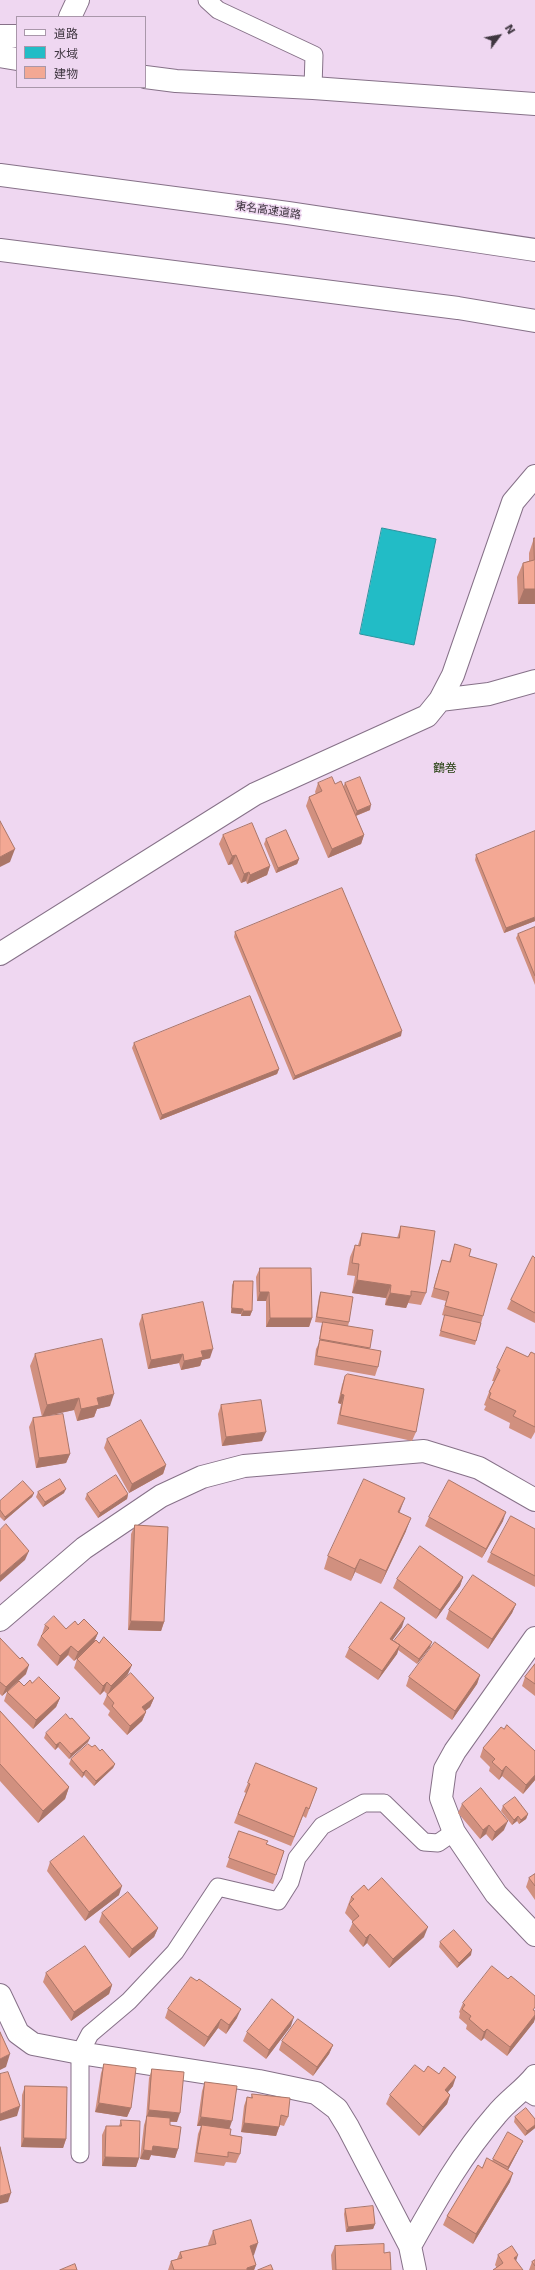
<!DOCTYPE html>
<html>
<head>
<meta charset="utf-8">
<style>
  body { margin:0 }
  #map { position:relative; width:535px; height:2270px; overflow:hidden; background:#efd7f1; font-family:"DejaVu Sans","Noto Sans JP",sans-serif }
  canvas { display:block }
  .legend { position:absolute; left:16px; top:16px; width:130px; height:72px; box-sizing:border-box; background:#efd7f1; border:1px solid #a997aa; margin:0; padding:5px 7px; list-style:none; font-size:12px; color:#3f3640 }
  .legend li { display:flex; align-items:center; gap:8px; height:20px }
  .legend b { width:20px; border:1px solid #a997aa }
  .north { position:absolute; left:479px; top:16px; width:40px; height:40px; -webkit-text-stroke:3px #efd7f1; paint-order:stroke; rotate:58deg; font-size:11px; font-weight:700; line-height:16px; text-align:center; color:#3f3640 }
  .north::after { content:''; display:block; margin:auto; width:14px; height:18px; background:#3f3640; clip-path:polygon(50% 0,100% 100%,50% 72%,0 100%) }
</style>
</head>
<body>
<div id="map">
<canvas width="535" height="2270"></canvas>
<ul class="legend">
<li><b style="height:5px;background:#fff"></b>道路</li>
<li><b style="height:11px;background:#22bcc6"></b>水域</li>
<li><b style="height:11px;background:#f3a894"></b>建物</li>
</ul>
<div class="north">N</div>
</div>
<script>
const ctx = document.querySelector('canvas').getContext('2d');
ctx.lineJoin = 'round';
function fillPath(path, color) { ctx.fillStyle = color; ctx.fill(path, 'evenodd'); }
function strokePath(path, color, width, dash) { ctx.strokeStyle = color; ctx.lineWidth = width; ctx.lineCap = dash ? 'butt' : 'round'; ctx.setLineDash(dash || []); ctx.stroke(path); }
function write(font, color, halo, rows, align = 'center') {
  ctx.font = font + ' "DejaVu Sans","Noto Sans JP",sans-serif'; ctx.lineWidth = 3; ctx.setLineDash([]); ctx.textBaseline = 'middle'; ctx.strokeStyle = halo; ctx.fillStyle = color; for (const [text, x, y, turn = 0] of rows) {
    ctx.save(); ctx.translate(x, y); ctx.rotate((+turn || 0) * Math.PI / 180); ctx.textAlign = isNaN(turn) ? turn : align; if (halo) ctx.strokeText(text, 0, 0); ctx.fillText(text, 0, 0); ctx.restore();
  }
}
const water = new Path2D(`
  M382,528L436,539L414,645L360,634Z`);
fillPath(water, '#22bcc6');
strokePath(water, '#2b949e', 1);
const service = new Path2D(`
  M207,0L218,10L314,55L313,88
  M524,2090L535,2097
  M80,2154V2053L90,2034L129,2001L175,1952L218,1887L278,1901L290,1882L297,1858L322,1826L364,1803H384L424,1842L438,1843L454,1832`);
const minor = new Path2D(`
  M70,17L78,0
  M0,36H17
  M0,56L17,59
  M145,77L176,81L313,88L535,104
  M440,700L489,694L535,681
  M0,954L255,794L427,716L440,700L453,675L513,502L535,476
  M0,1620L84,1548L161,1496L202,1477L244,1466L424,1451L479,1468L535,1500
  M535,1638L455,1751L445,1769L441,1798L454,1832L496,1894L535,1935
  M0,1995L18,2033L33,2044L80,2053L259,2081L316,2093L337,2109L348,2127L410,2246L415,2270
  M410,2246C436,2200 461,2155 496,2115C508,2100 523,2091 535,2076`);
const motorway = new Path2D(`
  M0,175L288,213L535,250
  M0,250L458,308L535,321`);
strokePath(service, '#867188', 19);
strokePath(minor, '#867188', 24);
strokePath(motorway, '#867188', 24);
strokePath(service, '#fff', 17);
strokePath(minor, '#fff', 22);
strokePath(motorway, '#fff', 22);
fillPath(new Path2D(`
  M534,538H535V604H518L517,577L523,563L529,561V553Z
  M318,783L335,784L343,787L345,783L370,810L356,816L364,835L361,844L328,858L306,806L309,797L316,794L315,792Z
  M223,835L270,866L267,875L247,884L246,881L241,883L232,864L228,865L219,844Z
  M266,839L299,859L297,864L276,873L264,844Z
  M476,855L535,921L504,933L475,860Z
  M535,927V985L516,938L518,934Z
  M235,932L401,1036L293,1080L234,937Z
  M134,1043L279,1069L277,1074L160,1120L132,1048Z
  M401,1226L426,1293L421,1305L408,1303L406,1308L385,1305L386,1298L352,1293L355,1276L347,1275L350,1257L355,1245H358L362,1233L397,1238Z
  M455,1244L469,1256L483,1316L475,1345L439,1336L445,1316L442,1315L446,1301L431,1297L439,1269L442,1260L449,1262Z
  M535,1258V1323L507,1309L511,1300Z
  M260,1268L312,1318L309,1327H266V1301H257L256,1277Z
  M234,1281L252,1311L250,1316H241V1314L231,1313L232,1285Z
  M321,1292L349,1322L348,1326L370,1348L369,1349L378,1367L375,1376L314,1365L316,1349L319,1343L321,1327L323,1323L315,1322L319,1297Z
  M142,1315L210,1358L202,1360L200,1366L181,1370L179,1363L148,1369L139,1324Z
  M35,1354L110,1406L97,1409L94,1417L77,1421L74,1410L46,1416L70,1454L66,1463L36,1468L29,1427L33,1418L42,1417L30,1366Z
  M535,1354V1432L531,1439L509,1428L510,1423L484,1410L486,1406L484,1405L489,1392L494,1381H492L497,1368L528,1357Z
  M345,1376L416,1432L412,1441L337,1424L341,1404L338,1403L342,1385Z
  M221,1405L262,1441L222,1446L218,1414Z
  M107,1439L166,1465L163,1474L129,1493L104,1448Z
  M38,1492L64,1493L43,1507L36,1497Z
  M34,1493L32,1497L4,1521L0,1517V1501Z
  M87,1494H128L127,1499L98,1518L85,1499Z
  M400,1512L406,1531L381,1584L355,1572L351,1581L324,1569L328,1556Z
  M429,1517L503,1521L482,1558L425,1526Z
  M135,1525L164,1622L161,1631L128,1630L131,1534Z
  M535,1529V1587L487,1562L491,1553Z
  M463,1577L460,1586L436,1619L393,1588L397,1579Z
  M516,1604L512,1613L488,1649L446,1619L449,1610Z
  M45,1625L66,1629L78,1625L98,1633L94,1642L128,1674L122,1681L154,1698L150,1707L145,1711L146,1712L142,1721L127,1735L108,1715L110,1711L103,1704L107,1695V1694L104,1691L100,1695L74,1668L77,1659L74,1661L68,1655L57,1666L37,1645L41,1636L42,1634Z
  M402,1627L392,1640L394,1641L430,1647L417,1664L398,1650L397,1654L378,1680L345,1657L349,1648Z
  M0,1638L26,1674L2,1696L0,1694Z
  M535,1664V1696L522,1686L525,1677Z
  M480,1675L477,1684L452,1720L406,1686L409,1677Z
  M32,1683L60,1698L56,1707L33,1729L4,1701L7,1692Z
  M0,1711L69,1787L65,1799L38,1823L0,1781Z
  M46,1733L90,1738L88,1742L69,1759L58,1747L55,1750L44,1738Z
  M92,1747L100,1751L115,1764L113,1768L94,1786L84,1775L82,1778L69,1764L71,1759Z
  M483,1748L535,1780L523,1794L502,1776L499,1780L489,1771L490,1767L480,1757Z
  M248,1783L317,1788L306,1818L303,1816L291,1846L234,1823L246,1793L244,1792Z
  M462,1804L504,1830L492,1841L486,1834L480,1839L458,1813Z
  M503,1806L528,1814L526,1819L519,1824L517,1821L512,1825L501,1811Z
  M239,1831L266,1844L284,1851L273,1884L226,1867Z
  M50,1862L119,1895L85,1921L47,1871Z
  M535,1874V1900L526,1887L529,1878Z
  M368,1890L424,1937L389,1968L367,1943L363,1947L349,1931L353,1922L345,1913L351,1897Z
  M102,1913L158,1928L154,1937L129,1958L99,1922Z
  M440,1942L471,1955L457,1968L439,1947Z
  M46,1973L112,1985L109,1994L71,2021L43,1982Z
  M463,2003L534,2022L507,2056L484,2038L481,2041L466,2029L467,2025L459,2018L460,2013L459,2012Z
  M168,2009L237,2018L226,2034L218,2028L204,2047L165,2018Z
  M291,2026L266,2059L243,2041L247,2032Z
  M282,2041L333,2045L329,2054L313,2076L279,2050Z
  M104,2064L131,2108L127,2117L95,2112L101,2073Z
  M152,2069L177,2122H170V2125L178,2149L175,2158L151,2155L149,2160L140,2159L144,2125L146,2119L149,2078Z
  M424,2072L453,2086L448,2092L450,2095L447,2104L419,2136L386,2104L390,2095Z
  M205,2082L229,2129L230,2135L240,2154L236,2163L226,2162L224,2166L194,2162L198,2134L201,2126H197L202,2091Z
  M25,2086L66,2139L63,2148L21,2147L22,2095Z
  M252,2094L288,2117L284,2126L280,2125L276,2136L241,2132L244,2106L247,2097L251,2098Z
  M515,2117L535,2119V2128L525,2136L514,2122Z
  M121,2120L139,2158L136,2167L102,2166V2135L106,2126H119Z
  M523,2141L521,2145L508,2170L510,2182L473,2244L443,2225L447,2216L482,2168L492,2161L493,2159Z
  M345,2209L375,2224L373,2229L346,2232L344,2214Z
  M213,2231L254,2255L253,2256L256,2265L254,2270H168L171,2261L177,2259L180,2252L209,2246L208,2244Z
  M335,2246L384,2253L391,2270H332L331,2255Z
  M498,2255L516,2260L497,2268L495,2265Z
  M535,2260V2270H529L532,2262Z`), '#d1907f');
fillPath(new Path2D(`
  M524,589H535V604H518Z
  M371,805L370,810L355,816L357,811Z
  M364,835L361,844L328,858L332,849Z
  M15,849L10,862L0,867V857Z
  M236,855L232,864L228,865L232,856Z
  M299,859L297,864L276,873L278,868Z
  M270,866L267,875L247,884L250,875Z
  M249,872L246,881L241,883L244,874Z
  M535,917V921L504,933L506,928Z
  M402,1031L401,1036L293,1080L295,1076Z
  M279,1069L277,1074L160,1120L162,1115Z
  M357,1280L391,1285L386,1298L352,1293Z
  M260,1292H269L266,1301H257Z
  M390,1293L411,1296L406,1308L385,1305Z
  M232,1308L243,1309L241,1314L231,1313Z
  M243,1311H252L250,1316H241Z
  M270,1318H312L309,1327H266Z
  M213,1349L210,1358L202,1360L200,1366L181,1370L184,1361L201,1351Z
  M183,1354L179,1363L148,1369L151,1360Z
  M114,1394L110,1406L97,1409L94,1417L77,1421L81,1409L97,1398Z
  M341,1394L344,1395L341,1404L338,1403Z
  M79,1398L74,1410L42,1417L47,1405Z
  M266,1432L262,1441L222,1446L226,1437Z
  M70,1454L66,1463L36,1468L39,1458Z
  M166,1465L163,1474L129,1493L132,1484Z
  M66,1489L64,1493L43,1507L45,1502Z
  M34,1493L32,1497L4,1521L5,1517Z
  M128,1494L127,1499L98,1518L100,1513Z
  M405,1498L400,1511L394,1524L398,1512Z
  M506,1512L503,1521L482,1558L486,1549Z
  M411,1518L406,1531L381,1584L386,1571Z
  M29,1551L25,1560L0,1582V1576Z
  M360,1559L355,1572L351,1581L355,1569Z
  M463,1577L460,1586L436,1619L440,1610Z
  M516,1604L512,1613L488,1649L492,1639Z
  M405,1618L402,1627L387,1648L390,1639Z
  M131,1621L164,1622L161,1631L128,1630Z
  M98,1633L94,1642L74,1661L78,1652Z
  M432,1642L430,1647L417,1664L419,1659Z
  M400,1645L397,1654L378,1680L382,1671Z
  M71,1646L68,1655L57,1666L60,1656Z
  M29,1665L26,1674L2,1696L6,1687Z
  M132,1665L128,1674L108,1695L111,1686Z
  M480,1675L477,1684L452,1720L455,1711Z
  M107,1682L104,1691L100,1695L103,1686Z
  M60,1698L56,1707L33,1729L36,1720Z
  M154,1698L150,1707L139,1716L142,1707Z
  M146,1712L142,1721L127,1735L130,1726Z
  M90,1738L88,1742L69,1759L71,1754Z
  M60,1742L58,1747L55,1750L56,1745Z
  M115,1764L113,1768L94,1786L96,1781Z
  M506,1766L502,1776L499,1780L502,1771Z
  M86,1770L84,1775L82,1778L83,1773Z
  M535,1775V1780L523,1794L526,1785Z
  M69,1787L65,1799L38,1823L43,1811Z
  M528,1814L526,1819L519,1824L521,1820Z
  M518,1816L517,1821L512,1825L514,1820Z
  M508,1821L504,1830L492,1841L495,1832Z
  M489,1825L486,1834L480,1839L483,1830Z
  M122,1886L119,1895L85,1921L89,1912Z
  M428,1927L424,1937L389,1968L393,1959Z
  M158,1928L154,1937L129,1958L132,1949Z
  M370,1934L367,1943L363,1947L366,1938Z
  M472,1950L471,1955L457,1968L459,1963Z
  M112,1985L109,1994L71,2021L74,2012Z
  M241,2009L237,2018L226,2034L229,2025Z
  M535,2015V2019L534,2022L507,2056L510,2047Z
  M294,2017L291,2026L266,2059L269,2050Z
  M221,2019L218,2028L204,2047L208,2037Z
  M487,2029L484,2038L481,2041L484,2032Z
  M333,2045L329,2054L313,2076L317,2067Z
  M10,2054L6,2067L0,2070V2059Z
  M456,2077L453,2086L442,2099L445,2090Z
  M450,2095L447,2104L419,2136L423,2127Z
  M99,2103L131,2108L127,2117L95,2112Z
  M20,2106L17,2116L0,2121V2114Z
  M149,2110L180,2113L177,2122L147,2119V2116L146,2119Z
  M201,2117L232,2121L229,2130L202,2125L201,2126H197Z
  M244,2123L279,2127L276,2136L241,2132Z
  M535,2125V2128L525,2136L527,2131Z
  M24,2138L66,2139L63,2148L21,2147Z
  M523,2141L521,2145L507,2172L508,2167Z
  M153,2146L178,2149L175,2158L151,2155L149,2160L140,2159L144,2150Z
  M105,2157L139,2158L136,2167L102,2166Z
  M513,2173L510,2182L473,2244L476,2234Z
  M11,2193L8,2202L0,2204V2196Z
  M375,2224L373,2229L346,2232L348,2227Z
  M258,2243L254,2255L246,2258L250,2246Z
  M518,2255L515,2264L514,2258Z
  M256,2265L254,2270H246L247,2268Z`), '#aa7668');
const building = new Path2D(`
  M534,538H535V589H524L523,563L534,560Z
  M332,777L335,784L341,781L364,835L332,849L309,797L322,791L318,783Z
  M360,777L371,805L357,811L345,783Z
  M0,821L15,849L0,857Z
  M252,823L270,866L250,875L249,872L244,874L236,855L232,856L223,835Z
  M286,830L299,859L278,868L266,839Z
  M535,831V917L506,928L476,855Z
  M342,888L402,1031L295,1076L235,932Z
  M535,927V976L518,934Z
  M250,996L279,1069L162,1115L134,1043Z
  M401,1226L435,1231L426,1293L411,1291V1296L390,1293L391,1285L357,1280L359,1264L352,1263L355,1245L360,1246L362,1233L399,1238Z
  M455,1244L471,1249L469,1256L497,1264L483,1316L445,1306L449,1292L434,1288L442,1260L450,1262Z
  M533,1256L535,1258V1313L511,1300Z
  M260,1268H311L312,1318H270L269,1292H260Z
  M234,1281H253L252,1311H243V1309L232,1308Z
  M321,1292L353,1297L349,1322L317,1317Z
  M203,1302L213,1349L201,1351L203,1357L184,1361L183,1354L151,1360L142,1315Z
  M445,1315L481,1323L476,1341L441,1331Z
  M323,1322L373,1330L370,1348L320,1339Z
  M102,1339L114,1394L97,1398L99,1405L81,1409L79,1398L47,1405L35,1354Z
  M320,1340L381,1351L378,1367L317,1356Z
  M507,1347L528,1357L531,1352L535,1354V1427L513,1416L516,1411L489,1398L491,1393L489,1392L500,1370L497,1368Z
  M348,1374L424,1389L416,1432L340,1415L344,1395L341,1394L345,1376Z
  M261,1400L266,1432L226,1437L221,1405Z
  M63,1414L70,1454L39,1458L33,1418Z
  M141,1420L166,1465L132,1484L107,1439Z
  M116,1475L128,1494L100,1513L87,1494Z
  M60,1479L66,1489L45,1502L38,1492Z
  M364,1479L405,1498L398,1512L411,1518L386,1571L360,1559L355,1569L328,1556Z
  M449,1480L506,1512L486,1549L429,1517Z
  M23,1481L34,1493L5,1517L0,1510V1501Z
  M511,1516L535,1529V1576L491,1553Z
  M6,1524L29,1551L0,1576V1530Z
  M135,1525L168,1527L164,1622L131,1621Z
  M420,1546L463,1577L440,1610L397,1579Z
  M473,1575L516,1604L492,1639L449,1610Z
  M381,1602L405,1618L390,1639L400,1645L382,1671L349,1648Z
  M54,1616L66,1629L75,1621L78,1625L84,1619L98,1633L78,1652L71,1646L60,1656L41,1636L49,1628L45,1625Z
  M408,1624L432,1642L419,1659L394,1641Z
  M104,1637L132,1665L111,1686L107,1682L103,1686L77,1659L96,1640L99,1643Z
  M0,1638L20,1659L22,1657L29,1665L6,1687L0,1682Z
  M435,1642L480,1675L455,1711L409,1677Z
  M535,1664V1684L525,1677Z
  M131,1673L154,1698L142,1707L146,1712L130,1726L112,1706L114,1703L107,1695Z
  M39,1677L60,1698L36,1720L7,1692L19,1681L24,1686L30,1680L32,1683Z
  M0,1711L69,1787L43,1811L0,1764Z
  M66,1714L70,1719L72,1718L90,1738L71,1754L60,1742L56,1745L46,1733Z
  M507,1725L535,1751V1775L526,1785L506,1766L502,1771L492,1762L495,1759L483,1748L501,1727L504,1729Z
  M88,1744L92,1747L95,1745L100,1751L102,1749L115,1764L96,1781L86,1770L83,1773L71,1759Z
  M256,1763L317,1788L309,1809L306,1807L294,1837L238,1814L250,1784L248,1783Z
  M481,1788L508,1821L495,1832L489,1825L483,1830L462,1804Z
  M515,1797L528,1814L521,1820L518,1816L514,1820L503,1806Z
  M239,1831L268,1841L266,1844L284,1851L276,1875L229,1858Z
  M84,1836L122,1886L89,1912L50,1862Z
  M535,1874V1886L529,1878Z
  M382,1878L428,1927L393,1959L370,1934L366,1938L352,1922L359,1916L349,1904L354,1899L351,1897L364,1885L368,1890Z
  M128,1892L158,1928L132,1949L102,1913Z
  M454,1930L472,1950L459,1963L440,1942Z
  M85,1946L112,1985L74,2012L46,1973Z
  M492,1966L508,1979L511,1976L535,1996V2007L533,2010L535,2011V2015L510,2047L487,2029L484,2032L469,2019L471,2016L462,2009L465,2005L463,2003Z
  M191,1977L197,1981L199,1979L241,2009L229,2025L221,2019L208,2037L168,2009Z
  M272,1999L294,2017L269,2050L247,2032Z
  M298,2019L333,2045L317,2067L282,2041Z
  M0,2032L10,2054L0,2059Z
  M104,2064L136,2068L131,2108L99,2103Z
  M415,2065L424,2072L428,2066L439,2074L444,2067L456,2077L445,2090L450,2095L423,2127L390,2095Z
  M152,2069L184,2072L180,2113L149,2110Z
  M8,2072L20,2106L0,2114V2074Z
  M205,2082L237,2086L232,2121L201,2117Z
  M25,2086L67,2087L66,2139L24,2138Z
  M252,2094L290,2098L288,2117L281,2115L279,2127L244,2123L247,2097L252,2098Z
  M526,2108L535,2119V2125L527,2131L515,2117Z
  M147,2116L170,2118V2125L181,2127L178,2149L153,2146L152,2151L144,2150Z
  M121,2120L140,2121L139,2158L105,2157L106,2126H121Z
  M202,2125L231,2129L230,2135L242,2137L240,2154L228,2152V2157L197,2153Z
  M508,2132L523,2141L508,2167L493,2159Z
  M0,2147L11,2193L0,2196Z
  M487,2158L513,2173L476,2234L447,2216L478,2165L482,2168Z
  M373,2206L375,2224L348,2227L345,2209Z
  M251,2220L258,2243L250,2246L256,2265L247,2268V2270H174L171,2261L182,2258L180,2252L216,2244L213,2231Z
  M384,2244V2253L390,2252L391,2270H336L335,2246Z
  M512,2246L518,2255L514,2258L523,2270H493L503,2263L498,2255Z
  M535,2260V2266L532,2262Z
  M75,2264L77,2270H60Z
  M271,2265L273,2270H258Z`);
fillPath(building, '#f3a894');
strokePath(building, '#aa7668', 1);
write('11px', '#3f3640', '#efd7f1', [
  ["東名高速道路",268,211,8]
]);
write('12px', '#243e0e', '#efd7f1', [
  ["鶴巻",445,769]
]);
</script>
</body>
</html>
